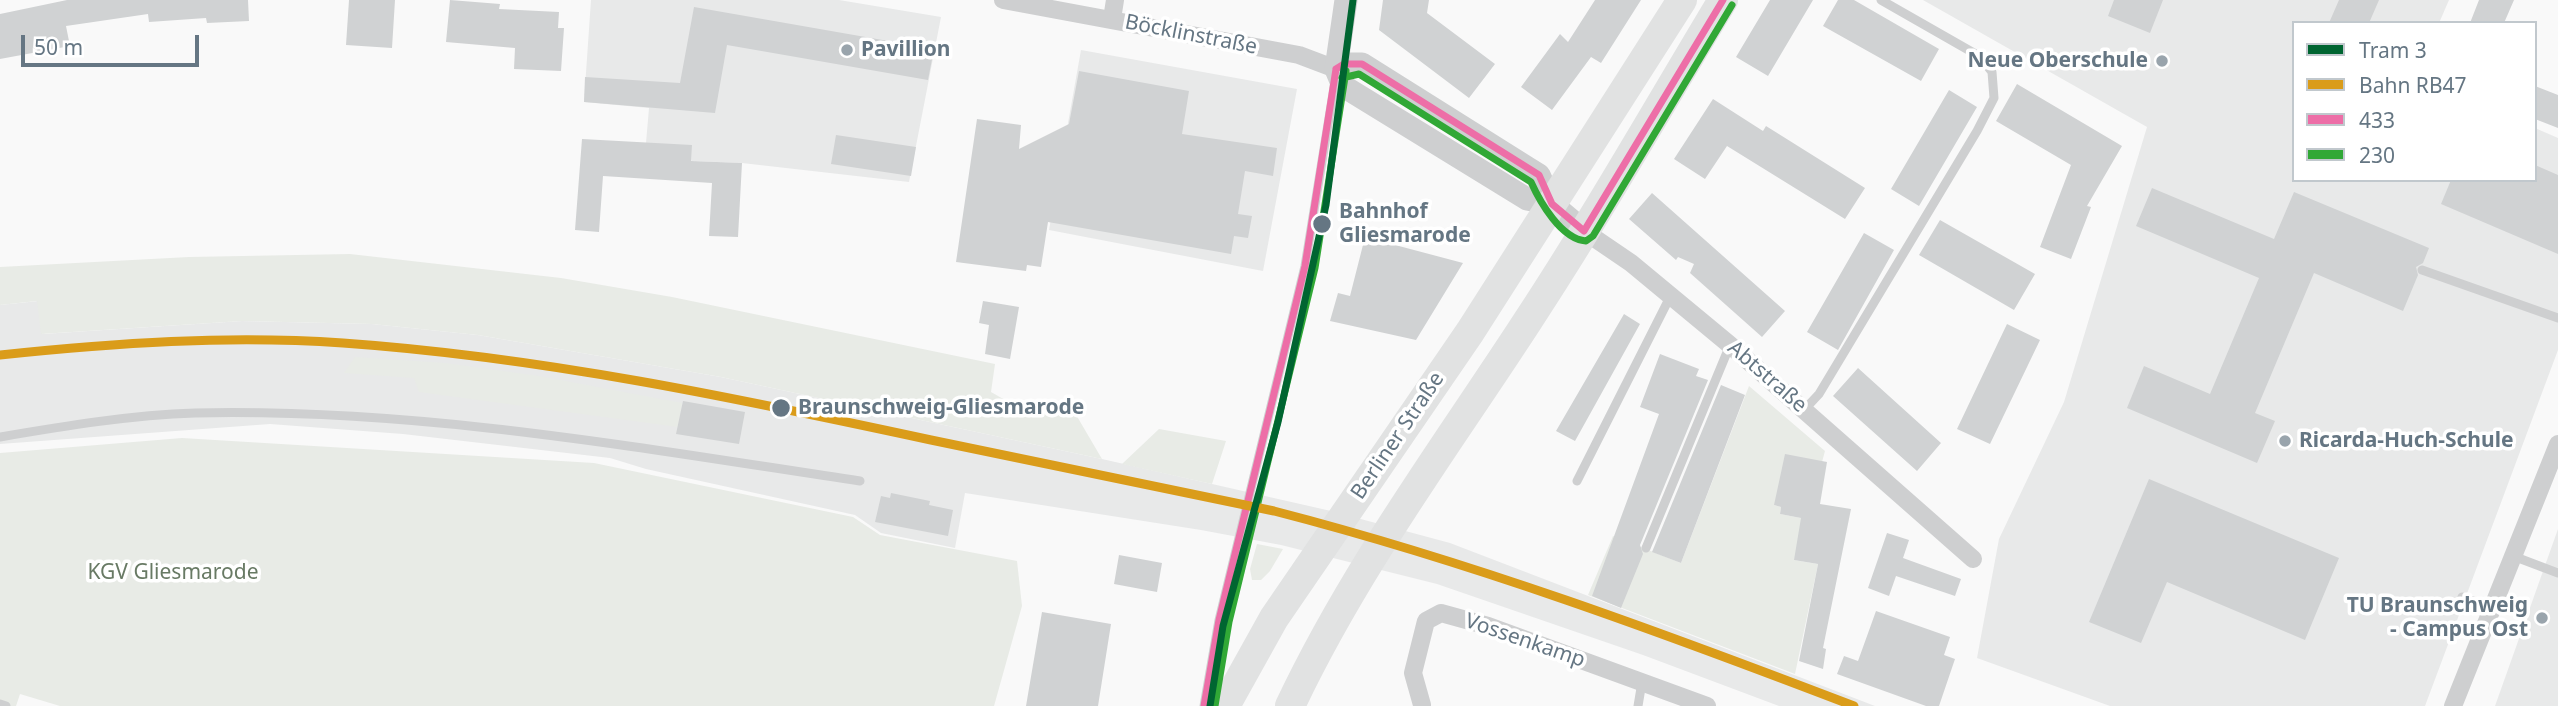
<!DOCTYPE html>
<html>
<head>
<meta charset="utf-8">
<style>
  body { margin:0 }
  #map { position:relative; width:2558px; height:706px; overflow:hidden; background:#f9f9f9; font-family:"Noto Sans",sans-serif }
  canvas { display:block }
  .legend { position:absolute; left:2292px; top:21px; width:245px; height:161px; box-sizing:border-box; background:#fff; border:2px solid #c1c8cd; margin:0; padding:9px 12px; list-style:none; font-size:21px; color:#657683 }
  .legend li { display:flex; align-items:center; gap:14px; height:35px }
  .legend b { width:35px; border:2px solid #c1c8cd }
  .scale { position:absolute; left:21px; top:35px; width:178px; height:32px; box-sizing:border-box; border:4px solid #657683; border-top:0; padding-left:9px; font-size:21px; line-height:24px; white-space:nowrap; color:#657683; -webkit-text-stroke:5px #fff; paint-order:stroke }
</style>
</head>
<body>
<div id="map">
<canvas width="2558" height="706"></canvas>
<ul class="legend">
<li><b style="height:9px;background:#006531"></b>Tram 3</li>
<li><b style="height:9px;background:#da9c1a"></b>Bahn RB47</li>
<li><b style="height:9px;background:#ed6ea7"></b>433</li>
<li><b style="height:9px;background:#31a836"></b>230</li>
</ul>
<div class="scale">50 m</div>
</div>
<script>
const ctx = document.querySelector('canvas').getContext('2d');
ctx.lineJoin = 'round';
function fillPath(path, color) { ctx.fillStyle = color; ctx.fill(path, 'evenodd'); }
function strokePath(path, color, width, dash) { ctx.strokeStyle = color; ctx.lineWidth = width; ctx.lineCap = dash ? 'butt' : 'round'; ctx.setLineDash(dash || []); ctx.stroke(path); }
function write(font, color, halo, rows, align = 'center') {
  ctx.font = font + ' "Noto Sans",sans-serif'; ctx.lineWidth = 7; ctx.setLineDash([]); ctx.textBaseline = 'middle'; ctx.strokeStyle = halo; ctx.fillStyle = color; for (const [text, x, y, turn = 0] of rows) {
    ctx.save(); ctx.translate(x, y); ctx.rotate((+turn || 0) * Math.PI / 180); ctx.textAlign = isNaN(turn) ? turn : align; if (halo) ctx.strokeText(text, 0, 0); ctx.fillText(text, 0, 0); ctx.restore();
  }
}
fillPath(new Path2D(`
  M591,0H839L941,17L909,182L742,163L692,161L646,143L649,108L584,102Z
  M1923,0H2449L2439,23H2294V180H2535V128L2558,138V350L2425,706H2110L1977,658L1999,539L2064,402L2147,127Z
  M1081,50L1297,89L1263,271L1049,230Z
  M38,301L42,334L242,321L372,324L478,335L721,377L1102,459L1331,511L1450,543L1875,706H1779L1643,655L1437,584L1281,545L1201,530L965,493L955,548L881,533L855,515L646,469L610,458L403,434L270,424L0,444V305Z
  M2558,529V706H2495Z`), '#e8e9e9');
fillPath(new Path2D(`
  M350,254L561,278L672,297L995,364L991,392L1005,400L1075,413L1102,459L721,377L478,335L372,324L242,321L41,334L37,301L0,305V267L189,257Z
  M355,357L445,363L539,376L682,403L678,427L419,392L414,378L344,373Z
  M1749,386L1825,451L1822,462L1774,505L1781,507L1780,514L1823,522L1794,560L1818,564L1795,674L1588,595L1613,536L1681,563Z
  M1159,429L1226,441L1212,484L1122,464Z
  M182,438L594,463L853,517L880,535L1017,561L1022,606L994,706H60L20,694L16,706H0V453Z
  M1257,544L1283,549L1270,571L1261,580H1252L1250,569Z`), '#e8ebe6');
fillPath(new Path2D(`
  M67,0H248L249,21L207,23L206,18L149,22L148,14L66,26L70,46L0,59V14Z
  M349,0H395L392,48L346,45Z
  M450,0L500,4L499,9L559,12L558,28H564L561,71L514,69L515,48L446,42Z
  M1383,0H1429L1427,13L1495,64L1469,98L1379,30Z
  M1595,0H1641L1601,63L1591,57L1552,110L1521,87L1560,34L1568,42Z
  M1770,0H1813L1768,76L1736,57Z
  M1838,0H1854L1939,49L1921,81L1823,26Z
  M2114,0H2163L2150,33L2108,16Z
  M2339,0H2379L2369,23H2329Z
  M2479,0H2514L2504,23H2470Z
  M694,7L934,49L928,80L727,45L715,113L584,102L585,77L680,83Z
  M1079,71L1189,91L1182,134L1277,148L1273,176L1245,171L1238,214L1252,216L1248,238L1234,236L1231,254L1048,222L1041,267L1027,265L1026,271L956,262L977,119L1021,125L1019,149L1069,124Z
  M2017,84L2122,146L2087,206L2091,207L2071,259L2040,247L2071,165L1996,121Z
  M2535,86L2558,95V128L2535,119Z
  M1949,90L1977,107L1919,206L1891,189Z
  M1713,99L1763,131L1766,126L1865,188L1845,219L1727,146L1705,179L1674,159Z
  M836,135L916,147L911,176L831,164Z
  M582,139L692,145L691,161L742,163L738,237L709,236L712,183L603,176L599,232L575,230Z
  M2535,165L2558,175V254L2441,204L2451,180H2535Z
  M2152,188L2274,239L2294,192L2429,248L2423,263L2416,267L2418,275L2403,311L2314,273L2255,413L2275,421L2257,463L2127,408L2144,366L2210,394L2259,278L2136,226Z
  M1652,193L1785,311L1762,337L1690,273L1694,264L1678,257L1676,260L1629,219Z
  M1940,220L2035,274L2014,310L1919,255Z
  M1864,233L1894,250L1838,350L1807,332Z
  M1365,237L1463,263L1416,340L1330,321L1338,293L1350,296Z
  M983,301L1019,307L1010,359L985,354L989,325L979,323Z
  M1624,314L1640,324L1575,441L1556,431Z
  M2007,324L2040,340L1990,444L1957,429Z
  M1660,354L1699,369L1696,376L1708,380L1640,545L1643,554L1621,608L1592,596L1659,414L1640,407Z
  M1858,368L1941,443L1917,471L1833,396Z
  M1721,385L1745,395L1681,563L1652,552Z
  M683,401L745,412L739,444L676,434Z
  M1785,454L1827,462L1820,504L1851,509L1823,648L1826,649L1823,669L1799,661L1818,564L1794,560L1801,518L1780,514L1781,507L1774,505Z
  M2149,479L2339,558L2305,640L2167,582L2141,643L2089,622Z
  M891,493L930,501L929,505L953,510L948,536L875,522L881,496L890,498Z
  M1887,533L1909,540L1903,558L1961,579L1955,596L1896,576L1889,596L1868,588Z
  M1119,555L1162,563L1157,592L1114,584Z
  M1876,611L1950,637L1944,655L1955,659L1939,706H1926L1837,674L1844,656L1858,661Z
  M1042,612L1111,624L1098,706H1026Z`), '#d0d2d3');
strokePath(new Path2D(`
  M2422,270L2558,318
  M1805,409L1819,394L1977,131L1994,98L1992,72L1979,56L1881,0
  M0,437C64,426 131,415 195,413C419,408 640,448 860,481
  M1577,481L1671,295
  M1646,548L1730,345
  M2513,556L2558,573
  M2462,597L2492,608
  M0,704L6,706
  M1204,706L1219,620L1305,266L1335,81
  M1638,706L1642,682`), '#cecfd0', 9);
strokePath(new Path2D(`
  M1003,0L1299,55L1336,69
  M1112,19L1115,0
  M1584,231L1631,263L1730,345L1973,559
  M1422,705L1413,673L1426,621L1441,613L1488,626L1707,706
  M2453,706L2558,444`), '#cecfd0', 18);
strokePath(new Path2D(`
  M1346,0L1336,69L1343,86L1527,199L1552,204
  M1336,69L1344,64H1362L1526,167L1539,175L1552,204L1584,231`), '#cecfd0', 23);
strokePath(new Path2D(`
  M1225,706L1274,618L1470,332L1682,0
  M1290,706C1354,570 1445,448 1527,322C1596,217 1658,108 1723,0`), '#e1e2e2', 30);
strokePath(new Path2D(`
  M1336,69L1344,64H1362L1539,175L1552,204L1584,231L1723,0
  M1204,706L1219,620L1305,266L1336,69`), '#ed6ea7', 7);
strokePath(new Path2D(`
  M1342,78L1359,74L1531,182C1540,202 1561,239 1586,241L1593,236L1732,5
  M1215,706L1229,622L1315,268L1346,71`), '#31a836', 7);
strokePath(new Path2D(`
  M0,355C114,343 228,335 343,343C542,357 736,398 931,440C1045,464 1160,487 1274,511C1472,562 1663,633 1854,706`), '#da9c1a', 9);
strokePath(new Path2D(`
  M1210,706L1223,626L1278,422L1326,205L1353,0`), '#006531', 7);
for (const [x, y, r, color] of [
  [847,50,7,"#99a4ac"],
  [2162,61,7,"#99a4ac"],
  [1322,224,10,"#657683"],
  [781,408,10,"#657683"],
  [2285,441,7,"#99a4ac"],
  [2542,618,7,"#99a4ac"]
]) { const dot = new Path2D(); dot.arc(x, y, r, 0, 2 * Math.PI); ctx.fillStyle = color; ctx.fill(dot); strokePath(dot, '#fff', 2.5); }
write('21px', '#657683', '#fff', [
  ["Böcklinstraße",1191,35,11],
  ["Abtstraße",1767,377,41],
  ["Berliner Straße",1398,436,-56],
  ["Vossenkamp",1525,641,19]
]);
write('bold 21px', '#657683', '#fff', [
  ["Pavillion",861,50],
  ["Neue Oberschule",2148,61,"right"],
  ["Ricarda-Huch-Schule",2299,441],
  ["TU Braunschweig",2528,606,"right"],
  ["- Campus Ost",2528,630,"right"]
], 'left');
write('bold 21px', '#657683', '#fff', [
  ["Bahnhof",1339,212],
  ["Gliesmarode",1339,236],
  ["Braunschweig-Gliesmarode",798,408]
], 'left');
write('21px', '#687a64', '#fff', [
  ["KGV Gliesmarode",173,573]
]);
</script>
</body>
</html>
